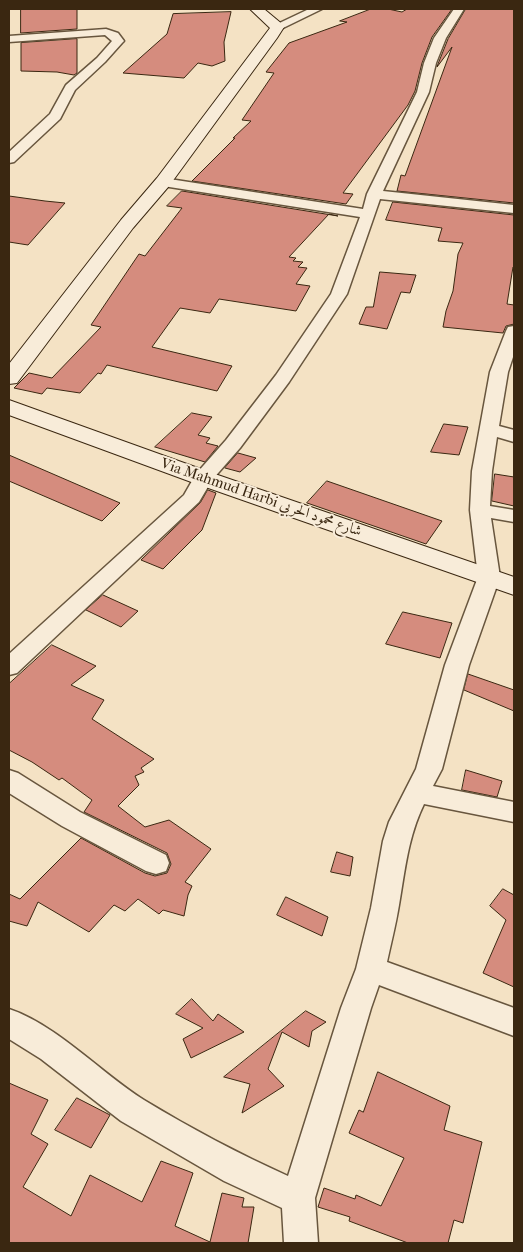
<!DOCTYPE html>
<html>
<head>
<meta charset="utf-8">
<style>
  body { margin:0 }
  #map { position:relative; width:523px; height:1252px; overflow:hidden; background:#f4e2c4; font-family:"IM FELL French Canon",serif }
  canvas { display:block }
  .frame { position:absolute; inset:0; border:10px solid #3a2711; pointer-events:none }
</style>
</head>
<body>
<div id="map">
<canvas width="523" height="1252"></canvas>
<div class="frame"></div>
</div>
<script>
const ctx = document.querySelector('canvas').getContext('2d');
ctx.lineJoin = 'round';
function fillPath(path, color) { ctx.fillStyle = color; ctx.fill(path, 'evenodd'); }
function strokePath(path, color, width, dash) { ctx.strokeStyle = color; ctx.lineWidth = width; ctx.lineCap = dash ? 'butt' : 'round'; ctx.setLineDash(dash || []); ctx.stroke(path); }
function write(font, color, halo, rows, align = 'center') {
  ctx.font = font + ' "IM FELL French Canon",Amiri,serif'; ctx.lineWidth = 4; ctx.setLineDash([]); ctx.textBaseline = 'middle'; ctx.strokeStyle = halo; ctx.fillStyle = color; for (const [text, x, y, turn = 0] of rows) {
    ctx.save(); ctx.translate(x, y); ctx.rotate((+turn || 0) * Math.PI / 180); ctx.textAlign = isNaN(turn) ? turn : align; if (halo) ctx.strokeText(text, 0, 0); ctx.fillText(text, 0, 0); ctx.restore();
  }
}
const building = new Path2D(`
  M21,9H77V29L21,33Z
  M371,9H388L402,12L407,9H452L432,37L422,63L415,91L408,105L343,193L353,194L346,204L192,181L235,138H233L251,121L242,120L274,73L266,72L289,43L347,22L340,21Z
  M466,9H514V203L397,191L401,175L405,176L452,47L437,67L438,64L448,39Z
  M231,12L224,42L225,61L212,66L198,63L184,78L123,73L167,34L173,14Z
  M77,39V73L74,75L57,72L21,71V43Z
  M182,191L338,216L329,214L289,257L296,258L293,261L303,262L298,267L307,268L296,284L310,286L296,311L219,299L210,313L180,308L152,347L232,366L217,391L107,365L101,374L98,373L80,393L47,388L42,394L14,388L29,373L52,378L101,327L91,325L139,254L145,256L182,208L167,206Z
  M9,196L45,201L65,203L28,245L9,242Z
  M393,202L514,215V268L513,267L507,304L514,305V324L506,326L503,333L443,327L446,311L453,291L458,254L463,243L438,241L442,228L386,220Z
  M380,272L416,275L410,293L401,292L387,329L359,324L366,307H373Z
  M192,413L212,417L198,435L210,438L206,443L218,446L205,462L155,447Z
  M444,424L468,427L459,455L431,452Z
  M238,453L256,458L240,472L225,468Z
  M9,455L120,503L102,521L9,481Z
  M495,474L514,477V506L492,501Z
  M327,481L442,521L426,544L307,503Z
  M208,490L216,493L202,530L163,569L141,560L200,503Z
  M103,595L138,611L121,627L86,610Z
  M403,612L452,623L440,658L386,644Z
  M52,645L96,666L71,685L104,700L92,719L154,759L141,768L144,772L135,776L139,785L118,806L145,827L169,820L211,849L185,882L192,886L188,895L184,916L163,910L159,914L138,899L125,911L114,905L89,932L38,902L27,926L9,921V894L20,899L81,838L145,873L155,876L167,873L171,864L167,853L84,812L92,800L62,778L59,780L32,762L9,750V684Z
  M468,674L514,690V711L464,690Z
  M466,770L502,781L497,797L462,790Z
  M337,852L353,857L350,876L331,872Z
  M503,889L514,895V987L483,973L506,920L490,906Z
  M286,897L328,917L322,936L277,915Z
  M192,999L213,1021L218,1014L244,1032L191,1058L183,1039L203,1028L176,1014Z
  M306,1011L326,1022L312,1031L309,1047L282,1032L268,1069L284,1086L242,1113L250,1084L224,1077Z
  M378,1072L450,1106L444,1130L482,1142L463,1223L454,1220L448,1243H408L349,1221L350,1217L318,1207L324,1188L355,1199L356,1195L381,1206L404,1158L349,1133L359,1110L363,1112Z
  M9,1083L48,1100L31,1134L48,1144L23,1187L71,1216L90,1175L142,1202L161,1161L193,1173L175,1226L210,1242L222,1193L244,1198L242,1207H254L248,1243H9Z
  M77,1098L110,1115L91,1148L55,1130Z`);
fillPath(building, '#d58c7e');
strokePath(building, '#3a2711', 1);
const street = new Path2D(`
  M309,9H322L281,29H273L271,27Z
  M454,9H464L446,38L436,63L429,92L383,191L514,205V213L380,199L347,294L289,382L240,448L212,480L199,502L17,673L9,675V654L184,495L196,474L226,440L276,375L331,294L360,217L163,186L156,182L163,178L363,209L367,194L417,92L424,63L434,38Z
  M106,29L118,33L124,41L122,43L105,62L75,90L60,119L14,162L9,163V152L50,114L66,85L97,58L112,41L105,35L9,42V36Z
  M514,326V354L508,372L499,426L514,430V442L497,437L492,471L490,506L514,510V522L491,518L500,577L469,665L442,769L433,786L514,802V822L424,804C408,837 405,870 399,905C396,924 391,943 387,962L514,1008V1036L379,985L371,1008L315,1198L318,1243H284L282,1208L224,1181L121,1121L41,1059L9,1039V1009C57,1025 101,1073 144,1100C190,1128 239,1154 288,1176L341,1008L356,969L371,908L383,841L389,822L416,769L445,665L478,577L470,510L472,471L490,372L506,331L508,327Z
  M9,770L18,773L80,812L166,855L169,863L166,871L156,874L146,871L62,826L9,793Z`);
const secondary = new Path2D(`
  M250,9H264L282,24L284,27L277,38L169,186L133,228L17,383L9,384V364L121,220L157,178L270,28Z
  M9,400L212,473L514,577V595L194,483L9,415Z`);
strokePath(street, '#68563e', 3);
strokePath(secondary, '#3a2711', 2);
fillPath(street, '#f8ecd9');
fillPath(secondary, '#f8ecd9');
write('15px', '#3a2711', '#f8ecd9', [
  ["Via Mahmud Harbi شارع محمود الحربي",261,498,19]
]);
</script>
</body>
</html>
